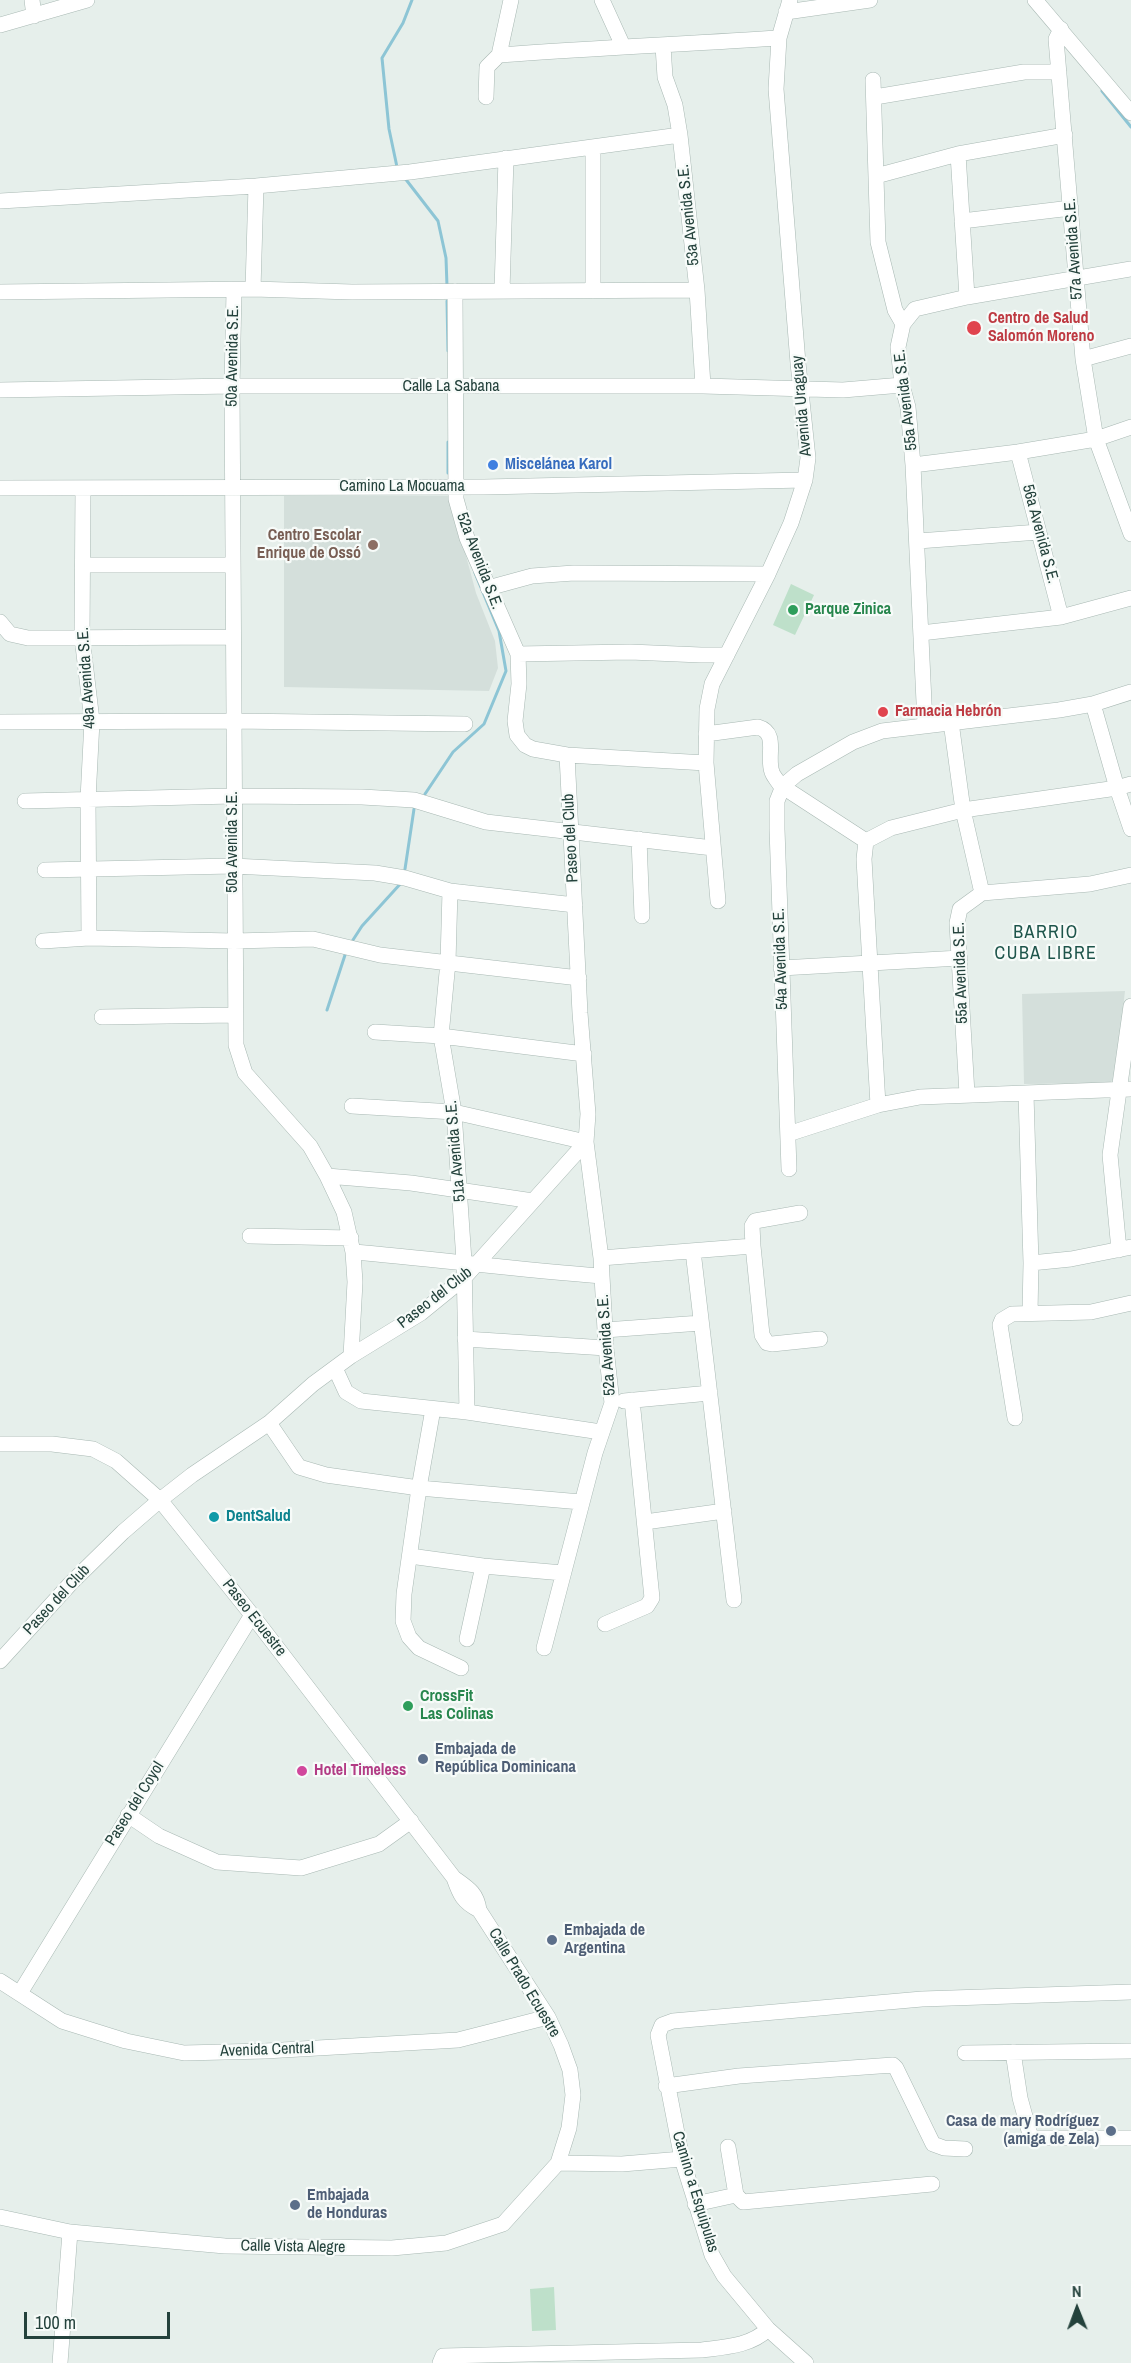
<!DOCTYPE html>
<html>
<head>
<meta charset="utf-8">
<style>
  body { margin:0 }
  #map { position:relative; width:1131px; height:2363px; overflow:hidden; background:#e6efeb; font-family:"Archivo Narrow",sans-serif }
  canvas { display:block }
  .north { position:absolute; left:1047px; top:2279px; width:60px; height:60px; -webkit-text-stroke:4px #f7fbf9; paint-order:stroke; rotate:359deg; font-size:16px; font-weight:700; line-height:24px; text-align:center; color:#24423c }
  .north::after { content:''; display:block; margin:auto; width:21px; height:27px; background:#24423c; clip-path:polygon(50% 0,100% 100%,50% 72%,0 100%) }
  .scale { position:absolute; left:24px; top:2312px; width:146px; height:27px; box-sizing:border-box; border:3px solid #24423c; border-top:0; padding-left:8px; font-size:18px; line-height:21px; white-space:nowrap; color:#24423c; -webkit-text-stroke:4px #f7fbf9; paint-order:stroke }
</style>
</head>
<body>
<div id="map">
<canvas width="1131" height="2363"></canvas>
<div class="north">N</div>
<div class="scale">100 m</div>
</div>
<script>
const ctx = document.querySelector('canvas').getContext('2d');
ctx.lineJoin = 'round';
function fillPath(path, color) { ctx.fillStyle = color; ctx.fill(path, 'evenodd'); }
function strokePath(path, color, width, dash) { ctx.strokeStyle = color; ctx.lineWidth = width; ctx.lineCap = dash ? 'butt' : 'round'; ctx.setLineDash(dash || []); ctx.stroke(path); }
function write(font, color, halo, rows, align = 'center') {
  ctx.font = font + ' "Archivo Narrow",sans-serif'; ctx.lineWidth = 4.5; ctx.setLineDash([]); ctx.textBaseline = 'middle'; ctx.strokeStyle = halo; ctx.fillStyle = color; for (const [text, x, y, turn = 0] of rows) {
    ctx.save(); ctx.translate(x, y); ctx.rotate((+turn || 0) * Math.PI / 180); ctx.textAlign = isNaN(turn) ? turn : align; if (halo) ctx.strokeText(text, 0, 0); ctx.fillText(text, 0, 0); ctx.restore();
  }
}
fillPath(new Path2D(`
  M284,496H450L476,593L495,641L498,668L489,691L284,687Z
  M1125,991L1115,1078L1109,1083L1024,1084L1022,994Z`), '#d4dfdb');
fillPath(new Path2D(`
  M791,584L814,595L795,635L773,625Z
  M554,2287L556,2330L532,2331L530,2289Z`), '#bee0ca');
strokePath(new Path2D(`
  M1102,91L1131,127
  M397,167L389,129L382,58L403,23L412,0
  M404,177L438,221L446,258L447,286
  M447,301L448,351
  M448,473V442
  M425,794L453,752L484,724L506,671L499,631L475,573
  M405,869L414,809
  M351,943L362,926L402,882
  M327,1010L346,952`), '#8dc5d5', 3);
const minor = new Path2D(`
  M32,0L34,16
  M602,0L623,46
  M1035,0L1131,113
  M786,12L870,0
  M0,25L87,0
  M1061,29L1056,39L1083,359L1096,439L1131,534
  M663,46L665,77L675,105L680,135L697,290L703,386
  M499,55C592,48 685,44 779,38
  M873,80L878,242L895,310L903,324L898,347L902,385L908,407L913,465L925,724
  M486,97L487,67L499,55L511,0
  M875,97L1024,72H1059
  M958,154L967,297
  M876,176L958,154L1065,135
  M0,201L256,186L410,172L680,135
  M962,221L1071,208
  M253,289L256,186
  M234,291L232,386L236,1045L245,1073L310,1146L327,1176L344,1212L353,1252L355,1282L351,1356
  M455,291L456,499L467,538L518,654L519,684L515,721L517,735L525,745L533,749L567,755L706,763
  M502,291L506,158
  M593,291V147
  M0,292L253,289L352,292L697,290
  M903,324L915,309L967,297L1131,269
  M1083,359L1131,346
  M0,390L232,386H703L843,390L902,385
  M1018,452L1061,617
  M913,465L1018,452L1096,439L1131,427
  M0,488L484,487L805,480
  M83,488L82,637L92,721L88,799L89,938
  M918,541L1039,532
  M83,565H232
  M488,588L532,576L574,573L768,574
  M0,622L10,634L28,638L233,637
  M921,633L1061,617L1131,598
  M518,654L630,652L701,655H727
  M1093,704L1117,788L1131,829
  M0,722L233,721L465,724
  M951,722L963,810L982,893
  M706,734L758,727C779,733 766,756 772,772C773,776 778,781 780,785L866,841
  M25,801L233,796L362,797L414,800L486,822L713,848
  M639,839L642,916
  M45,870L233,866L375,873L405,878L450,891L575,905
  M450,891L448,962L441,1036L454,1112L464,1261L467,1412
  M718,901L706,763L707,709L712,684L768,574L791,523L805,480L808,458L798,363L776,89L779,38L790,0
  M43,941L89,938L234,941L313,939L380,955L579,978
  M781,968L960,958
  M102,1017L234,1015
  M375,1032L441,1036L584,1054
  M967,1094L957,923L960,909L982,893L1090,884L1131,875
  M1026,1094L1031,1263L1071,1259L1131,1247
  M878,1105L864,859L866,841L891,828L963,810L1117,788L1131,784
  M352,1106L454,1112L586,1142
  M788,1134L878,1105L920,1097L1131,1089
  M789,1169L777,829V801L783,786L797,774L853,742L882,731L1059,710L1093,704L1131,692
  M327,1176L411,1183L533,1201
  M250,1236L351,1238
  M753,1246L762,1335L767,1343L772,1344L820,1339
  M1119,1250L1110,1155L1131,1006
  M693,1251L734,1600
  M353,1252C436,1259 519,1270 602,1276
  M601,1258L753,1246L752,1226L755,1221L800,1213
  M1030,1313L1031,1263
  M605,1330L701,1323
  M465,1339L606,1348
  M335,1368L346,1392L361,1401L467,1412L601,1432
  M624,1401L710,1393
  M433,1409L419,1488L404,1594L403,1621L409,1637L419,1648L461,1668
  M1015,1418L1000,1325L1002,1320L1012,1314L1091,1312L1131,1303
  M269,1423L299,1467L326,1475L419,1488L581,1502
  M0,1444H52L93,1449L116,1461L160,1500L252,1615L454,1878C468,1888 477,1893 479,1910L548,2017L561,2045L570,2070L573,2095L569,2128L558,2163L503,2224L446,2243L392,2248L225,2246L70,2232L0,2217
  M645,1522L724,1511
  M410,1556L483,1566L563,1573
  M605,1624L647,1606L652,1598L632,1400
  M467,1639L483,1566
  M544,1648L595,1453L612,1403L606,1348L601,1258L586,1142L588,1114L580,1013L567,755
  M0,1661L71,1583L123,1532L160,1500L192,1475L269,1423L313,1384L351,1356L421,1313L464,1278L586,1142
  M128,1815L159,1836L217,1862L301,1868L379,1844L411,1821
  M454,1878C460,1895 463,1902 479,1910
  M0,1981L62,2021L126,2041L184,2053L265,2051L458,2040L548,2017
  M20,1993L252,1615
  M1013,2052L1020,2098L1031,2138H1131
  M965,2053L1131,2051
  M666,2086L739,2076L893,2065L896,2068L933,2144L944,2148L965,2149
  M728,2147L736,2195L743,2202L932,2184
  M558,2163L622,2164L682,2159
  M695,2204L736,2195
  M60,2363L70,2232
  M440,2363L443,2356L702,2350C725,2347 751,2346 768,2329
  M806,2363L768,2329L724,2276L712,2255L682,2159L658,2035L662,2025L673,2021L922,1999L1131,1992`);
strokePath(minor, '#a8b8b3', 16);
strokePath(minor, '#fff', 15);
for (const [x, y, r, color] of [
  [974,328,8,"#e0444e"],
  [493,465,6,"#3f7fe0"],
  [373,545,6,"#8d6e63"],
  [793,610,6,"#2e9e5b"],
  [883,712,6,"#e0444e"],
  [214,1517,6,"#0f9aa8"],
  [408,1706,6,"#2e9e5b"],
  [423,1759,6,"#5c6f8a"],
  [302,1771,6,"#d1479c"],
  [552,1940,6,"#5c6f8a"],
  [1111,2131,6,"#5c6f8a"],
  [295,2205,6,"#5c6f8a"]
]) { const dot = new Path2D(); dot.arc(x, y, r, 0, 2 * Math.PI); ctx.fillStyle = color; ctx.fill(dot); strokePath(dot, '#f7fbf9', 2); }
write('16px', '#24423c', '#f7fbf9', [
  ["53a Avenida S.E.",689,215,-96],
  ["57a Avenida S.E.",1074,249,-94],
  ["50a Avenida S.E.",233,356,-89],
  ["Calle La Sabana",451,387],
  ["55a Avenida S.E.",906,400,-97],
  ["Avenida Uraguay",802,406,-95],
  ["Camino La Mocuama",402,487],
  ["56a Avenida S.E.",1040,534,75],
  ["52a Avenida S.E.",479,561,69],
  ["49a Avenida S.E.",87,678,-94],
  ["Paseo del Club",571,838,-93],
  ["50a Avenida S.E.",233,842,-90],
  ["54a Avenida S.E.",781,959,-92],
  ["55a Avenida S.E.",961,973,-92],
  ["51a Avenida S.E.",456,1151,-95],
  ["Paseo del Club",435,1298,-38],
  ["52a Avenida S.E.",607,1345,-94],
  ["Paseo del Club",57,1600,-47],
  ["Paseo Ecuestre",254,1618,52],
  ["Paseo del Coyol",135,1804,-58],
  ["Calle Prado Ecuestre",524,1983,59],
  ["Avenida Central",267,2050,-2],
  ["Camino a Esquipulas",695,2192,73],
  ["Calle Vista Alegre",293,2247,1]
]);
write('bold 16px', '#be3a42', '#f7fbf9', [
  ["Centro de Salud",988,319],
  ["Salomón Moreno",988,337],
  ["Farmacia Hebrón",895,712]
], 'left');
write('bold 16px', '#366cbe', '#f7fbf9', [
  ["Miscelánea Karol",505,465]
], 'left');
write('bold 16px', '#785e54', '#f7fbf9', [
  ["Centro Escolar",361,536],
  ["Enrique de Ossó",361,554]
], 'right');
write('bold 16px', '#27864d', '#f7fbf9', [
  ["Parque Zinica",805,610],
  ["CrossFit",420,1697],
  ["Las Colinas",420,1715]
], 'left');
write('bold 16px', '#0d838f', '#f7fbf9', [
  ["DentSalud",226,1517]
], 'left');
write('bold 16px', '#4e5e75', '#f7fbf9', [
  ["Embajada de",435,1750],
  ["República Dominicana",435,1768],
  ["Embajada de",564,1931],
  ["Argentina",564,1949],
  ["Casa de mary Rodríguez",1099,2122,"right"],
  ["(amiga de Zela)",1099,2140,"right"],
  ["Embajada",307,2196],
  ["de Honduras",307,2214]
], 'left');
write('bold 16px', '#b23c85', '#f7fbf9', [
  ["Hotel Timeless",314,1771]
], 'left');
ctx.letterSpacing = '1.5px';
write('18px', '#1e554b', '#f7fbf9', [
  ["BARRIO",1046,933],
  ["CUBA LIBRE",1046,954]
]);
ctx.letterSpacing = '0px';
</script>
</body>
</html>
